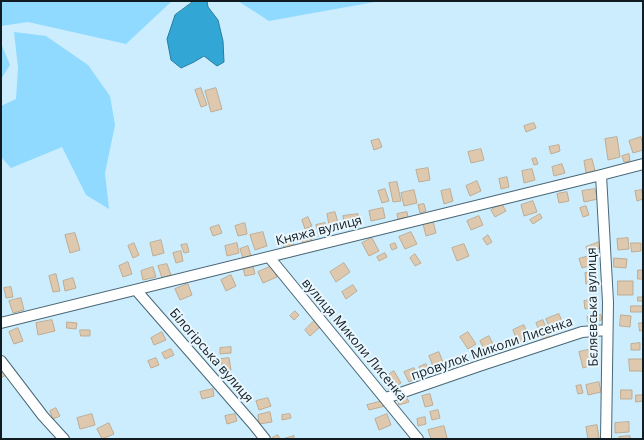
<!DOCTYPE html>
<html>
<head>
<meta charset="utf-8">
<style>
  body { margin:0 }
  #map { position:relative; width:644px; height:440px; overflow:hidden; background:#ccedfe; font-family:"Open Sans",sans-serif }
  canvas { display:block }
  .frame { position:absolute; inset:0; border:2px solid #101c22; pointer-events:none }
</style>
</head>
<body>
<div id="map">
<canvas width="644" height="440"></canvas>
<div class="frame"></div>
</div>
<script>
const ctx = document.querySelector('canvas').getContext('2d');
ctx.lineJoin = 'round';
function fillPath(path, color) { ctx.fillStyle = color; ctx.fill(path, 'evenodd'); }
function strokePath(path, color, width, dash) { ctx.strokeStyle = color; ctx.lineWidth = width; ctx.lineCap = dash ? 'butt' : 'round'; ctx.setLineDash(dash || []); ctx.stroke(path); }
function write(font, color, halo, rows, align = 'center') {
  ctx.font = font + ' "Open Sans",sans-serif'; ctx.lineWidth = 4; ctx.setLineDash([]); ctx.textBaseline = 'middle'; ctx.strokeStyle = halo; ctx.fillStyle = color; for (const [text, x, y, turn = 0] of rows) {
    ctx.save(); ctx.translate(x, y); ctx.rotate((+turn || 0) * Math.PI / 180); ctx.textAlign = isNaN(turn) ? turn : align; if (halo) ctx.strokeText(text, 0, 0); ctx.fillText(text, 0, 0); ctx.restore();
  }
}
fillPath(new Path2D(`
  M1,1H172L126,44L28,22L1,26Z
  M238,1H380L269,21Z
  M14,32L46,36L88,65L110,96L115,125L105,173L109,209L86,195L62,147L11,168L1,157V106L16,99L18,68Z
  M1,43L10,65L1,79Z`), '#8fdafe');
const water = new Path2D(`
  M194,1H207L208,7L218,20L223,41L224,62L217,66L204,56L194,62L181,68L171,60L167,39L175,15Z`);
fillPath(water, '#32a7d6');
strokePath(water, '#287da0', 1);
const building = new Path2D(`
  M201,88L207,105L201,107L195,90Z
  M216,88L222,109L211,112L205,91Z
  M534,123L536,128L526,132L524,126Z
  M617,137L620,157L608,160L605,139Z
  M641,137L643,145V150L633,153L629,141Z
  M379,139L382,147L374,150L371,141Z
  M559,145L560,151L551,154L549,147Z
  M481,149L484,160L471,163L468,152Z
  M629,154L630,161L624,162L622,156Z
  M536,158L538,164L534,165L532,159Z
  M592,159L595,171L586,173L584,161Z
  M562,164L565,173L554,176L552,167Z
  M428,168L430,180L419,182L416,170Z
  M532,169L535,180L524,183L522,171Z
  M507,177L509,187L501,189L499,179Z
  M477,181L481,191L470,196L466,186Z
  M397,182L401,201L393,202L389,183Z
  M385,189L389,201L382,203L378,191Z
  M450,189L453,201L444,204L441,191Z
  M595,189L598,199L584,202L582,191Z
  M414,190L417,203L404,206L401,193Z
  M642,190L643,199L637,201L635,191Z
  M567,192L569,201L559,203L557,194Z
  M533,201L537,212L524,216L521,205Z
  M424,204L426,211L420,213L418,205Z
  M502,204L506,211L495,217L491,210Z
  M586,206L589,215L583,217L580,208Z
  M383,208L385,218L371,221L369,211Z
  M335,212L338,223L329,225L327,214Z
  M407,212L408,217L398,219L397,214Z
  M358,214L359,226L345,228L343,216Z
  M540,214L542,218L533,224L530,220Z
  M479,216L483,225L471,230L467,221Z
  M308,217L312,226L305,229L302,220Z
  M433,221L436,233L426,236L423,224Z
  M245,223L247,234L238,236L235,226Z
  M325,223L328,233L319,236L316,225Z
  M219,225L222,233L213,236L210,228Z
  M263,232L267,246L255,250L250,235Z
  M310,232L312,241L303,244L300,235Z
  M411,232L417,244L405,249L399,237Z
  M75,233L80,250L70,253L65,235Z
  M488,235L492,242L487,245L483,239Z
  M292,238L294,246L284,248L282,240Z
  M372,238L379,251L369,256L362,243Z
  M628,238L629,249L618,250L617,239Z
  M161,240L164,253L153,256L150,243Z
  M602,241L604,246L588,253L586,247Z
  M134,243L139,255L133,258L128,246Z
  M237,243L239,253L227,256L225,246Z
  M395,243L397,248L392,250L390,245Z
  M631,243H641V251L632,252Z
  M187,244L189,252L184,253L181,245Z
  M464,244L469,256L457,261L452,248Z
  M248,246L251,256L243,258L240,249Z
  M181,251L183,261L176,263L173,253Z
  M385,253L387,257L379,261L377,257Z
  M415,254L421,263L415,266L410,258Z
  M595,254L597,264L582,268L579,259Z
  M614,258L627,259L626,268L614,267Z
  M128,262L132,274L123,277L119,266Z
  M344,263L350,272L336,282L330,272Z
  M167,264L171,275L162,278L158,266Z
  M253,266L255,274L245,276L243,268Z
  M272,266L277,277L263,283L258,272Z
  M153,267L156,277L143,280L141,271Z
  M638,270H643V279H638Z
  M593,272L595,283L586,284L585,273Z
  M56,274L60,291L53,292L49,276Z
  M231,275L236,286L226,291L221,280Z
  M73,278L76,288L65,291L63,281Z
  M618,281H633V295H618Z
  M188,284L192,295L180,300L175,289Z
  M353,285L357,291L346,299L342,292Z
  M11,287L13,297L6,298L4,288Z
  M638,297H643V301H638Z
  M21,298L24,310L13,313L9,301Z
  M595,299L597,307L585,309L584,301Z
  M631,306H643V312H631Z
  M295,311L299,315L294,320L290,316Z
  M559,314L565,328L552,333L546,319Z
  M601,315L602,320L588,322L587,317Z
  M621,315L631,316L630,327L620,326Z
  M52,320L55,331L38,335L36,323Z
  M315,320L320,327L310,336L305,330Z
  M543,320L550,338L544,341L536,323Z
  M67,322L77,323L76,329L67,328Z
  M639,323H643V330L640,331Z
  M524,325L529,338L518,343L513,330Z
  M18,328L23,341L14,344L9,332Z
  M80,330H90V336H81Z
  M162,332L166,340L154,345L151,338Z
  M468,332L476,344L468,349L460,337Z
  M489,336L496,350L487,355L480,341Z
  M640,343V350H631V344Z
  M231,347V353L220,354V348Z
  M171,349L174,355L165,359L162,353Z
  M592,349L596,364L583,368L579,352Z
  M439,352L444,365L434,369L429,356Z
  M156,358L159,365L151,368L148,361Z
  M229,358L231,370L223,371L221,359Z
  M629,359H643V371H630Z
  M426,364L431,374L424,377L419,367Z
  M1,366L6,375L1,378Z
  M414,368L418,377L409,382L404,372Z
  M394,371L401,383L389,390L382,379Z
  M599,382L601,392L588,395L586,385Z
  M581,385L583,393L578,394L576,386Z
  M213,389L214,396L202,399L200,392Z
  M621,390H632V399H621Z
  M430,394L433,405L425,407L422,396Z
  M636,395H643V401L636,402Z
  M268,398L271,406L259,410L256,401Z
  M407,398L409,402L399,405L398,401Z
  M383,401L385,406L369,410L367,405Z
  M56,408L60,416L53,419L50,411Z
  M438,410L440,418L432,420L430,412Z
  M270,412L272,422L259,424L258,415Z
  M92,414L95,425L80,429L77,418Z
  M235,414L237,421L227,424L225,416Z
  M290,414L291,418L282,420V415Z
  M387,414L391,425L379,430L375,419Z
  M425,417L426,424L418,426L417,419Z
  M629,422V432L615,433V423Z
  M109,423L114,434L102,439L97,429Z
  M597,425L599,438L588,439L586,427Z
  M444,426L447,438L442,439H431L428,430Z
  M278,435L280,439H272V438Z
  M294,436V439H283Z
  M630,436V439H619V437Z`);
fillPath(building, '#dec9af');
strokePath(building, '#bfab92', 1);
const minor = new Path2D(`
  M601,175L608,302L606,439
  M269,257L418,439
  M136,290L253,424L265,439
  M1,323L601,175L643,164
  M1,361L43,416L64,439
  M386,398L479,366L582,332L607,330`);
strokePath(minor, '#496776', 12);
strokePath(minor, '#fff', 10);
write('13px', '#101c22', '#eaf7fe', [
  ["Княжа вулиця",319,231,-14],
  ["Бєляєвська вулиця",593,307,-91],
  ["вулиця Миколи Лисенка",354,340,50],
  ["провулок Миколи Лисенка",492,349,-19],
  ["Білогірська вулиця",211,356,49]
]);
</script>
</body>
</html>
